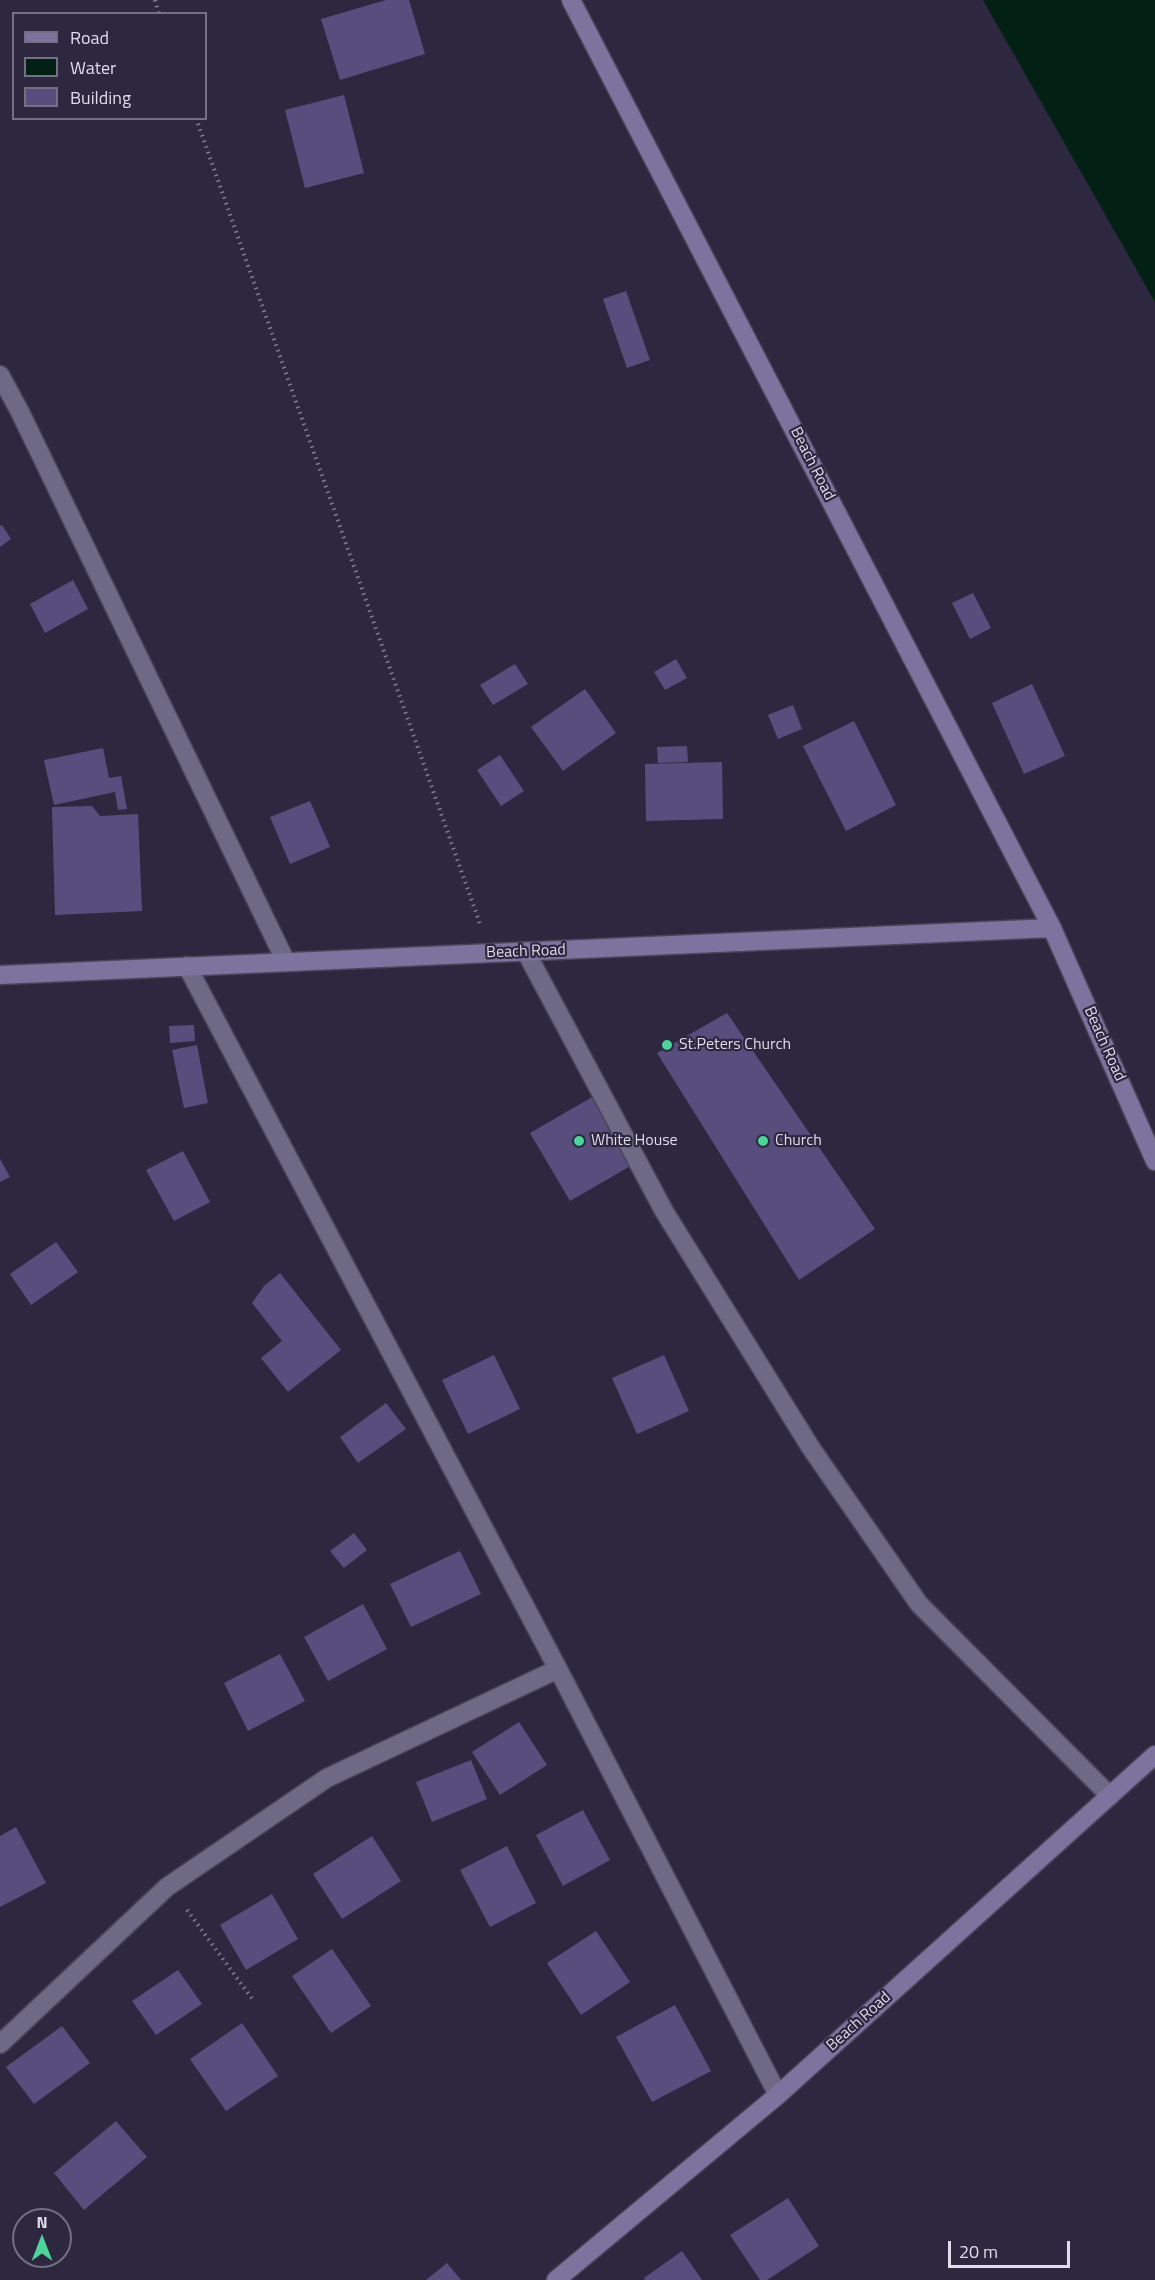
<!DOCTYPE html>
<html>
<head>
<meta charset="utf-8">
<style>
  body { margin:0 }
  #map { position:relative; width:1155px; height:2280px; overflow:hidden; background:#2d283f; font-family:"Titillium Web",sans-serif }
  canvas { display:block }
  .legend { position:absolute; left:12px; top:12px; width:195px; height:108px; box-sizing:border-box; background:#2d283f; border:2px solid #747084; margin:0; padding:8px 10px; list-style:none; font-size:18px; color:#dfdcec }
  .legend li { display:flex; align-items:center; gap:12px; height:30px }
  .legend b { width:30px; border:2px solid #747084 }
  .north { position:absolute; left:12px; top:2208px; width:60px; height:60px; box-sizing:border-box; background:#2d283f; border:2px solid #747084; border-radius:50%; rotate:0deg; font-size:16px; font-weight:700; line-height:24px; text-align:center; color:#dfdcec }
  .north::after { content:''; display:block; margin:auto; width:21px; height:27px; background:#4cd49b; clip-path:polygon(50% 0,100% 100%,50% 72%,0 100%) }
  .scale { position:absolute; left:948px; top:2241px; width:122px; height:27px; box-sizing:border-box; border:3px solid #dfdcec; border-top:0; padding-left:8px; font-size:18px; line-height:21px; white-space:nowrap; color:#dfdcec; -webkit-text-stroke:4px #2d283f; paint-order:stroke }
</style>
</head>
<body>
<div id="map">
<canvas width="1155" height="2280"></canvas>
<ul class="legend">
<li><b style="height:8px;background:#7c749e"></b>Road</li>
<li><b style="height:16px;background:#022114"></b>Water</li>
<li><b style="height:16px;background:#584e7d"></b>Building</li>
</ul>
<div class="north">N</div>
<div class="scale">20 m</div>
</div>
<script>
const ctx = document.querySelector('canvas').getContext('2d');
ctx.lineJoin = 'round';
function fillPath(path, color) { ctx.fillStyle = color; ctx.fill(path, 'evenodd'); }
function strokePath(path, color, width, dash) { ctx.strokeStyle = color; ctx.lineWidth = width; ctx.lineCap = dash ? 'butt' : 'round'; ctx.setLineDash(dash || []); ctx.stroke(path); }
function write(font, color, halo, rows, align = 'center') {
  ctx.font = font + ' "Titillium Web",sans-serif'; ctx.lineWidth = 4.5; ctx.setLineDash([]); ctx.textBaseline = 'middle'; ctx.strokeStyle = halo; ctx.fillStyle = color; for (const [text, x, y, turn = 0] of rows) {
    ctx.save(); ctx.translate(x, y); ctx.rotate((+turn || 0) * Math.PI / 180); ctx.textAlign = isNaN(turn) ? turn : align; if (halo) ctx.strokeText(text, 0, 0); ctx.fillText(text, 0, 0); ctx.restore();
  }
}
fillPath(new Path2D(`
  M983,0H1155V302Z`), '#022114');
fillPath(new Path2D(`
  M386,0H409L425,54L340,80L321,19Z
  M344,95L364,173L305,188L285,110Z
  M626,291L650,360L627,368L603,299Z
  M2,525L11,539L0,547V526Z
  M73,580L88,609L45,633L30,604Z
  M973,593L991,628L970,639L952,603Z
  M676,659L687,678L665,690L654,672Z
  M515,664L528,684L493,705L480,685Z
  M1032,684L1065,756L1024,774L992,703Z
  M585,689L616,733L563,771L531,727Z
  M793,705L802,729L778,739L768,715Z
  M854,721L896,805L846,831L803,746Z
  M687,746L688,762L658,763L657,747Z
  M103,748L109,778L121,776L127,809L118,810L115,792L54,805L44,760Z
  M500,755L524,791L501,806L477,770Z
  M722,762L723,819L646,821L645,764Z
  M310,801L330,847L290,864L270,817Z
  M92,806L100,816L138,814L142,911L55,915L52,807Z
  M727,1013L875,1229L799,1280L657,1053Z
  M194,1025L195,1041L170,1043L169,1026Z
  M197,1045L208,1103L184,1108L172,1050Z
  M594,1096L634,1164L570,1201L530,1133Z
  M183,1151L210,1202L174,1221L146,1170Z
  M0,1159L10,1177L0,1182Z
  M56,1242L78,1272L31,1305L10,1274Z
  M280,1273L341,1350L288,1392L261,1358L282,1341L252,1303L264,1286Z
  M494,1355L520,1409L468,1434L442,1380Z
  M664,1355L689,1411L637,1434L612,1378Z
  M386,1403L406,1429L358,1463L340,1437Z
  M354,1533L367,1550L344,1568L330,1551Z
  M460,1551L481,1594L411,1627L390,1584Z
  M363,1604L387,1649L328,1681L304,1637Z
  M280,1654L305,1701L248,1731L224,1683Z
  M519,1722L547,1765L500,1795L472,1752Z
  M471,1760L487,1799L432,1822L416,1782Z
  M583,1810L610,1860L563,1886L536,1835Z
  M16,1827L46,1883L0,1907V1836Z
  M372,1836L401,1881L342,1919L313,1874Z
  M507,1846L536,1903L490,1927L460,1870Z
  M272,1894L298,1939L246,1970L220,1925Z
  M596,1931L630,1982L581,2015L547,1963Z
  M332,1949L371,2006L331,2033L292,1976Z
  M178,1970L202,2004L156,2035L132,2001Z
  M675,2005L711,2071L652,2102L616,2037Z
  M242,2023L278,2076L226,2111L190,2059Z
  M62,2026L90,2063L34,2104L6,2067Z
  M116,2121L147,2157L84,2210L54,2173Z
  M788,2198L819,2246L767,2280H760L730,2235Z
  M682,2251L702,2280H645L644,2278Z
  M447,2263L461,2280H426Z`), '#584e7d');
const street = new Path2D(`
  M0,375L20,412L286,962
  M526,952L664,1211L811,1448L919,1604L1110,1796
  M187,966L558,1669L778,2095
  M0,2044L167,1887L327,1778L558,1669`);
const secondary = new Path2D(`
  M1052,928L1155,1161
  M0,975L1052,928L571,0
  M556,2280L778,2095L1155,1755`);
strokePath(street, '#4a4559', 21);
strokePath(secondary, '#4a4559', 21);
strokePath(new Path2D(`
  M155,0L159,14
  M196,118L480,924
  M187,1910L253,2000`), '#827e92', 4, [1.5, 4.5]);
strokePath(street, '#6e6984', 18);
strokePath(secondary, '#7c749e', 18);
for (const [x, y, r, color] of [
  [667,1045,6,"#4cd49b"],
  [579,1141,6,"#4cd49b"],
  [763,1141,6,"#4cd49b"]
]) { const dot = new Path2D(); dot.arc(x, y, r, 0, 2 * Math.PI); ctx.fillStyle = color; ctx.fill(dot); strokePath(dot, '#2d283f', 2); }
write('16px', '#dfdcec', '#2d283f', [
  ["Beach Road",812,464,63],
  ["Beach Road",526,952,-2],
  ["Beach Road",1104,1044,66],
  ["Beach Road",859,2022,-42]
]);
write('16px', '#dfdcec', '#2d283f', [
  ["St.Peters Church",679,1045],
  ["White House",591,1141],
  ["Church",775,1141]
], 'left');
</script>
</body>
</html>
